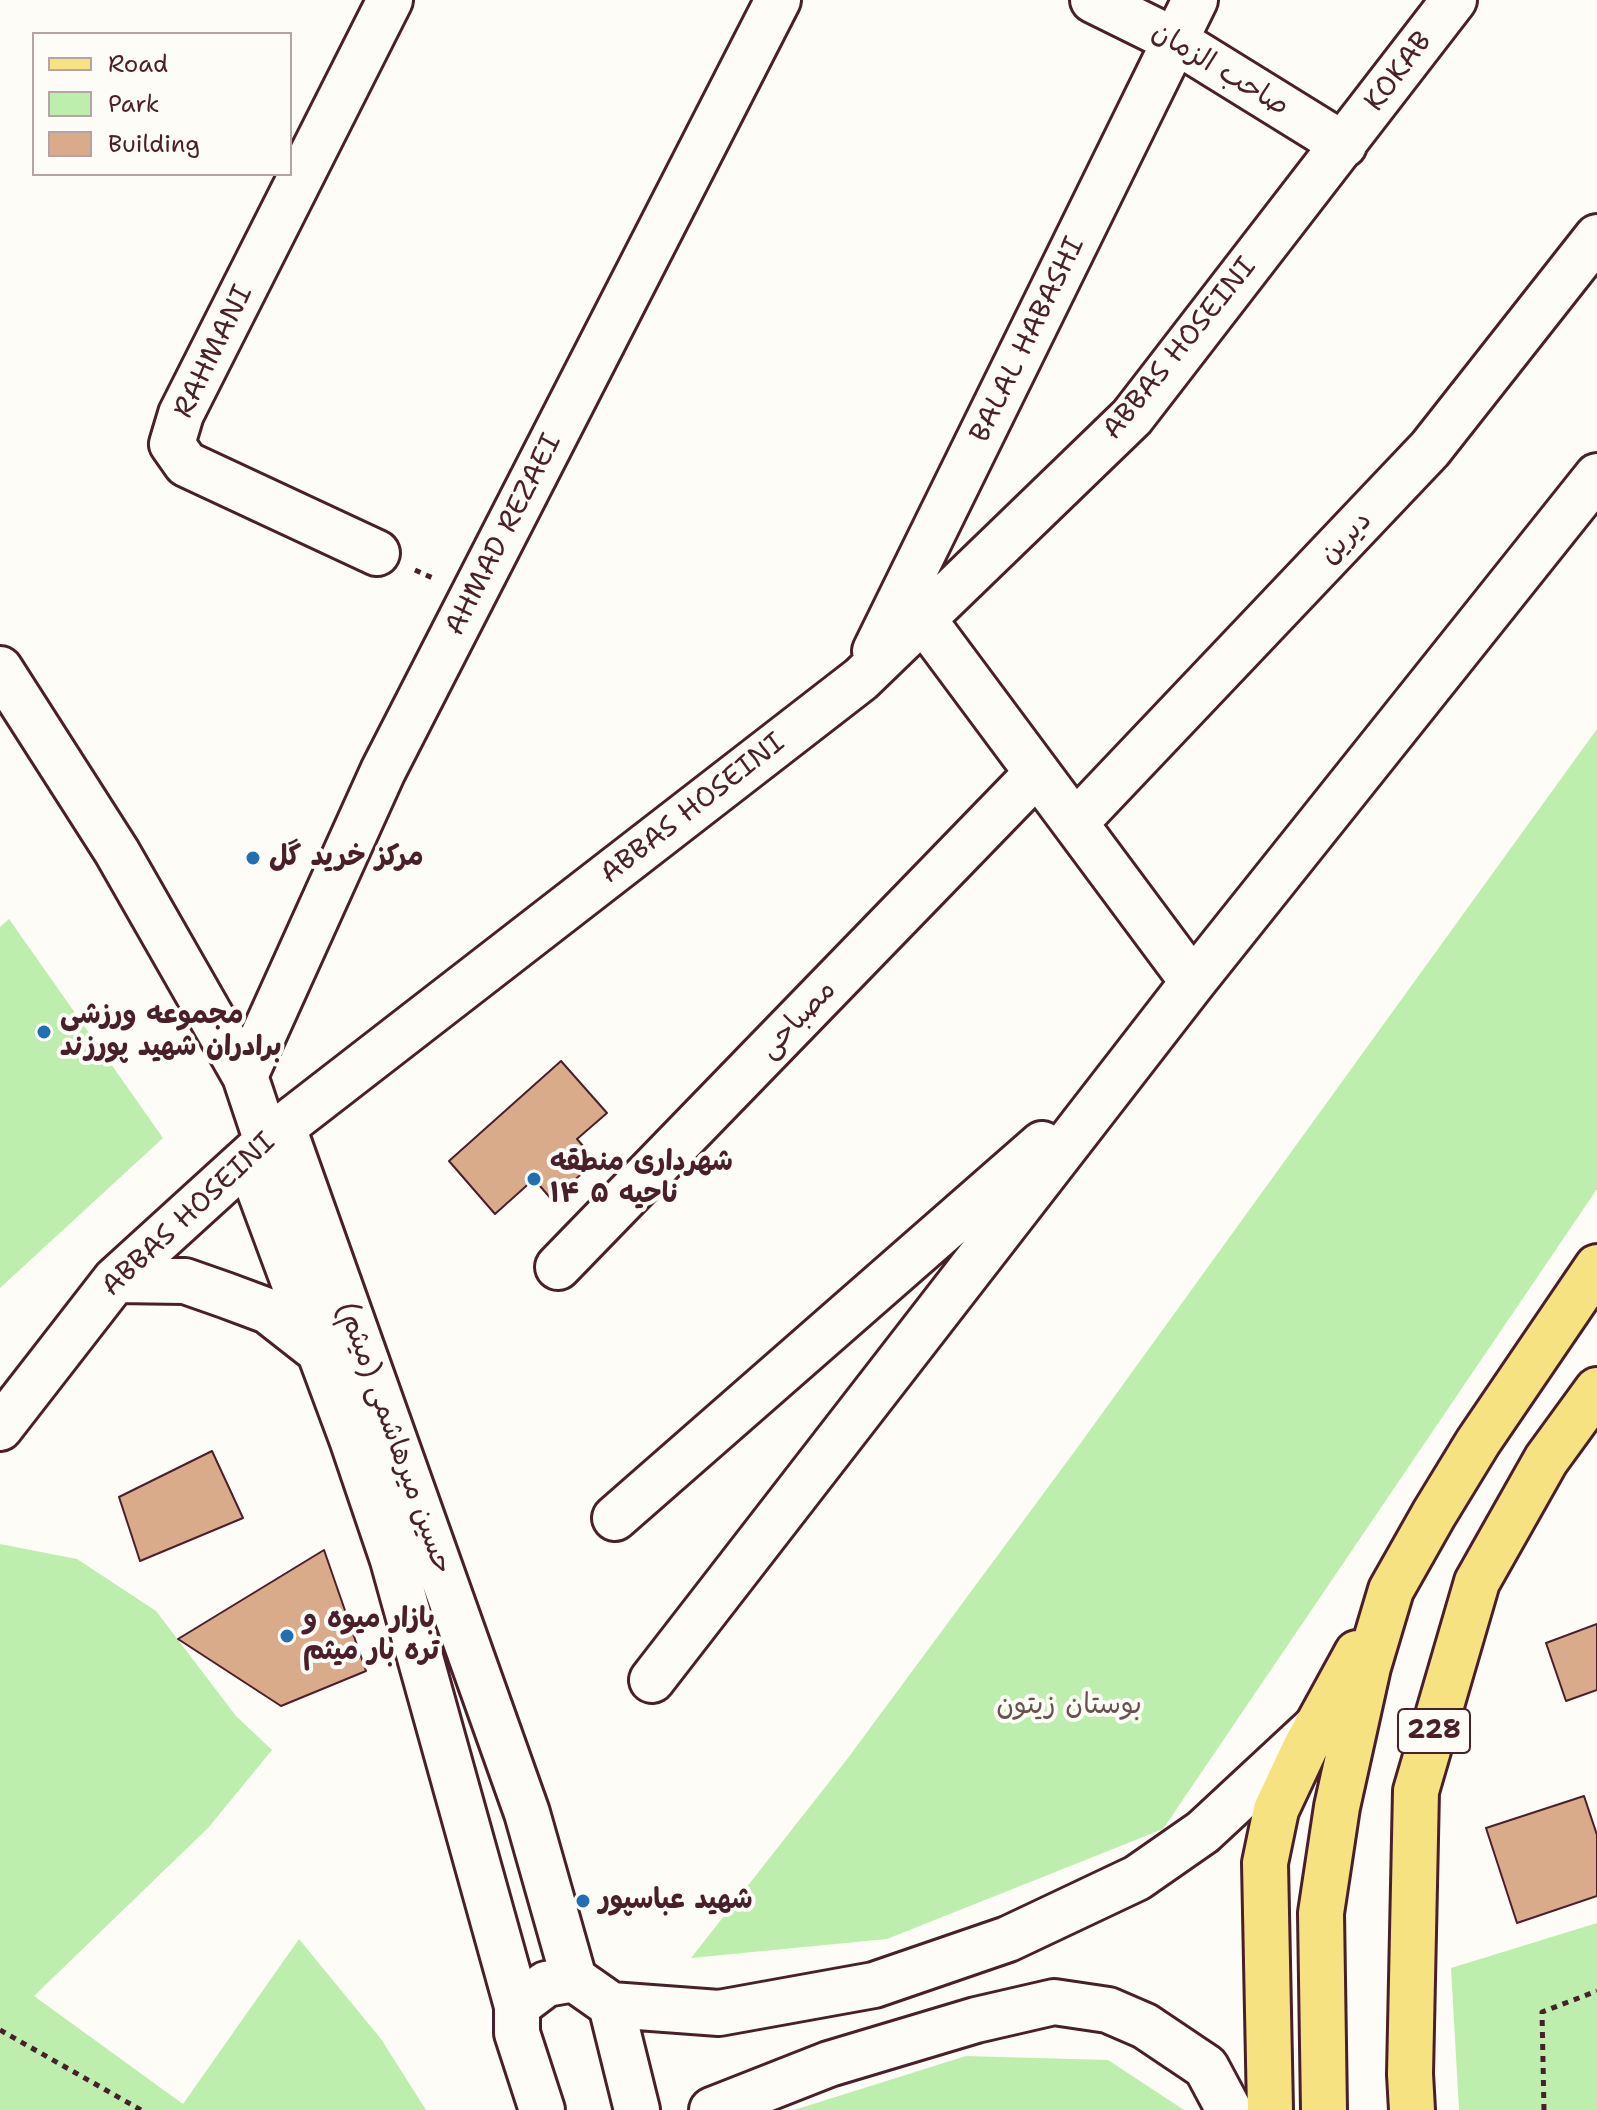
<!DOCTYPE html>
<html>
<head>
<meta charset="utf-8">
<style>
  body { margin:0 }
  #map { position:relative; width:1597px; height:2110px; overflow:hidden; background:#fdfcf7; font-family:"Shantell Sans",sans-serif }
  canvas { display:block }
  .legend { position:absolute; left:32px; top:32px; width:260px; height:144px; box-sizing:border-box; background:#fdfcf7; border:2px solid #b5a4a5; margin:0; padding:10px 14px; list-style:none; font-size:24px; color:#4a1f2b }
  .legend li { display:flex; align-items:center; gap:16px; height:40px }
  .legend b { width:40px; border:2px solid #b5a4a5 }
</style>
</head>
<body>
<div id="map">
<canvas width="1597" height="2110"></canvas>
<ul class="legend">
<li><b style="height:10px;background:#f7e281"></b>Road</li>
<li><b style="height:22px;background:#beeead"></b>Park</li>
<li><b style="height:22px;background:#d9ab8b"></b>Building</li>
</ul>
</div>
<script>
const ctx = document.querySelector('canvas').getContext('2d');
ctx.lineJoin = 'round';
function fillPath(path, color) { ctx.fillStyle = color; ctx.fill(path, 'evenodd'); }
function strokePath(path, color, width, dash) { ctx.strokeStyle = color; ctx.lineWidth = width; ctx.lineCap = dash ? 'butt' : 'round'; ctx.setLineDash(dash || []); ctx.stroke(path); }
function write(font, color, halo, rows, align = 'center') {
  ctx.font = font + ' "Shantell Sans","Playpen Sans Arabic",sans-serif'; ctx.lineWidth = 8; ctx.setLineDash([]); ctx.textBaseline = 'middle'; ctx.strokeStyle = halo; ctx.fillStyle = color; for (const [text, x, y, turn = 0] of rows) {
    ctx.save(); ctx.translate(x, y); ctx.rotate((+turn || 0) * Math.PI / 180); ctx.textAlign = isNaN(turn) ? turn : align; if (halo) ctx.strokeText(text, 0, 0); ctx.fillText(text, 0, 0); ctx.restore();
  }
}
fillPath(new Path2D(`
  M1597,729V1189L1163,1829L887,1939L691,1958L848,1758L1080,1444Z
  M9,919L163,1138L0,1288V927Z
  M0,1544L77,1559L156,1611L236,1716L272,1750L208,1828L34,1996L183,2104L299,1939L381,2039L426,2110H0Z
  M1597,1923V2110H1459L1451,1968Z
  M966,2056L1108,2060L1184,2110H794Z`), '#beeead');
const building = new Path2D(`
  M561,1061L607,1113L577,1139L596,1161L552,1200L534,1179L495,1214L449,1161Z
  M212,1451L243,1518L140,1561L119,1497Z
  M324,1550L366,1671L281,1706L178,1639Z
  M1597,1624V1690L1566,1701L1546,1643Z
  M1584,1796L1597,1835V1896L1517,1923L1486,1828Z`);
fillPath(building, '#d9ab8b');
strokePath(building, '#4a1f2b', 2);
const minor = new Path2D(`
  M1093,0L1176,41L1344,145
  M377,553L186,464L172,444L181,414L390,0
  M875,651L1195,0
  M0,669L117,852L245,1076L267,1142
  M1075,823L1430,449L1597,237
  M1193,982L1597,476
  M245,1076L383,771L778,0
  M283,1127L527,1813L574,1979
  M248,1159L352,1439L393,1560L517,2006
  M558,1267L1037,773
  M115,1280L185,1281L225,1295L268,1311L319,1351
  M0,1428L115,1280L283,1127L861,679L1132,417L1454,0
  M615,1518L1042,1144
  M652,1680L1193,982L923,619
  M611,2005L719,2013L874,1985L1008,1939L1137,1878L1203,1832L1316,1727
  M542,2110L517,2033V2006L546,1984L574,1979L611,2005L637,2110
  M712,2110L829,2064L976,2020L1054,2002L1108,2010L1145,2026L1206,2067L1229,2110`);
const major = new Path2D(`
  M1270,2110L1265,1863L1276,1810L1306,1746L1357,1653
  M1324,2110L1321,1913L1337,1807L1368,1667L1391,1590L1434,1514L1478,1442L1597,1267
  M1412,2110L1410,2074L1416,1791L1477,1582L1546,1460L1597,1390`);
strokePath(minor, '#4a1f2b', 50);
strokePath(major, '#4a1f2b', 50);
strokePath(new Path2D(`
  M415,570L435,579
  M0,2030L141,2110
  M1544,2110L1542,2012L1597,1991`), '#4a1f2b', 5, [6, 6]);
strokePath(minor, '#fdfcf7', 44);
strokePath(major, '#f7e281', 44);
for (const [x, y, r, color] of [
  [253,858,8,"#1f6fb2"],
  [44,1032,8,"#1f6fb2"],
  [534,1179,8,"#1f6fb2"],
  [287,1636,8,"#1f6fb2"],
  [583,1901,8,"#1f6fb2"]
]) { const dot = new Path2D(); dot.arc(x, y, r, 0, 2 * Math.PI); ctx.fillStyle = color; ctx.fill(dot); strokePath(dot, '#fdfcf7', 3); }
for (const [x, y, w] of [
  [1434,1731,72]
]) { const box = new Path2D(); box.roundRect(x - w / 2, y - 22, w, 44, 6); ctx.fillStyle = '#fdfcf7'; ctx.fill(box); strokePath(box, '#4a1f2b', 2); }
write('bold 26px', '#4a1f2b', null, [
  ["228",1434,1731]
]);
write('28px', '#4a1f2b', '#fdfcf7', [
  ["صاحب الزمان",1220,70,31],
  ["KOKAB",1399,72,-53],
  ["BALAL HABASHI",1028,340,-64],
  ["ABBAS HOSEINI",1180,349,-51],
  ["RAHMANI",214,352,-64],
  ["AHMAD REZAEI",504,535,-63],
  ["دیرین",1346,538,-46],
  ["ABBAS HOSEINI",693,809,-38],
  ["مصباحی",798,1020,-46],
  ["ABBAS HOSEINI",189,1215,-43],
  ["حسین میرهاشمی (میثم)",394,1438,70]
]);
write('bold 28px', '#4a1f2b', '#fdfcf7', [
  ["مرکز خرید گل",269,858],
  ["مجموعه ورزشی",60,1016],
  ["برادران شهید پورزند",60,1048],
  ["شهرداری منطقه",550,1163],
  ["۱۴ ناحیه ۵",550,1195],
  ["بازار میوه و",303,1620],
  ["تره بار میثم",303,1652],
  ["شهید عباسپور",599,1901]
], 'left');
write('28px', '#67534c', '#fdfcf7', [
  ["بوستان زیتون",1069,1706]
]);
</script>
</body>
</html>
